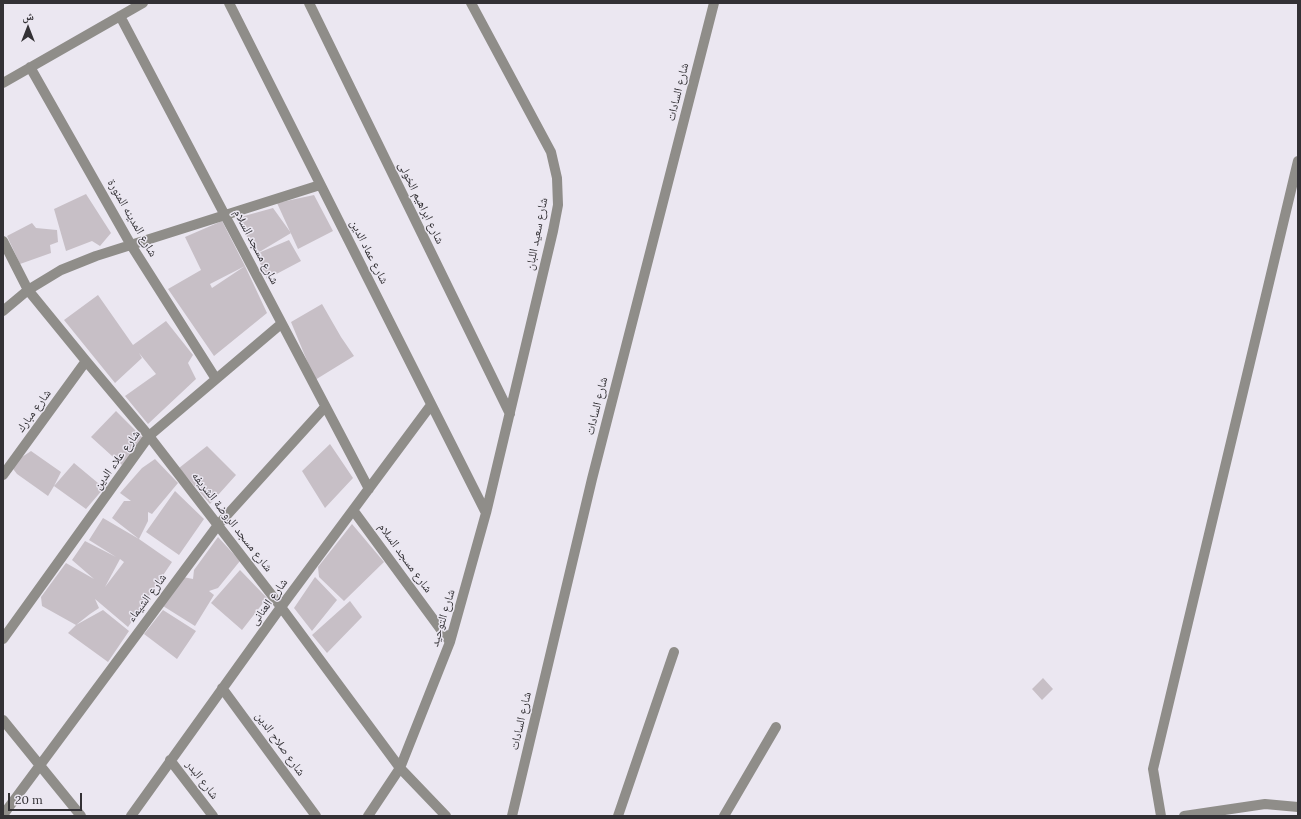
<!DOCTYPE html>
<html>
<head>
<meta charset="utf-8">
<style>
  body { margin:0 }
  #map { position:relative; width:1301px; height:819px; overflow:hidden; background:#ebe7f1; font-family:Lora,"Noto Naskh Arabic",serif }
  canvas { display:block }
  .frame { position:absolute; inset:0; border:4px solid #333135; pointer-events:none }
  .north { position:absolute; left:8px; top:8px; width:40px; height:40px; -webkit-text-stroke:3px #ebe7f1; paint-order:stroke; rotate:0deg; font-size:11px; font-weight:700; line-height:16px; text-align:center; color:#333135 }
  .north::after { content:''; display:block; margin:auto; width:14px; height:18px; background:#333135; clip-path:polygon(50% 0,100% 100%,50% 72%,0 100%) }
  .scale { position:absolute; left:8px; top:793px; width:74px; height:18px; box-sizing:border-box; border:2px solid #333135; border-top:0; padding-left:5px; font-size:12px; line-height:14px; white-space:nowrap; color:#333135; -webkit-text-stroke:3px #ebe7f1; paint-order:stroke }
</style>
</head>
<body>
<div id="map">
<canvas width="1301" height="819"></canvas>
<div class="frame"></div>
<div class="north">ش</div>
<div class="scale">20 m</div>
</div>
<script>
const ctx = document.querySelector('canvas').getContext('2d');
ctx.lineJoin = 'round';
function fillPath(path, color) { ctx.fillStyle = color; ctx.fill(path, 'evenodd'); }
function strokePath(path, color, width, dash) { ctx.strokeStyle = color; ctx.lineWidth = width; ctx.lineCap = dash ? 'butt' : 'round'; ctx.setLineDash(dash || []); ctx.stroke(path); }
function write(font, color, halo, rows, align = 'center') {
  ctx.font = font + ' Lora,"Noto Naskh Arabic",serif'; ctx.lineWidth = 3; ctx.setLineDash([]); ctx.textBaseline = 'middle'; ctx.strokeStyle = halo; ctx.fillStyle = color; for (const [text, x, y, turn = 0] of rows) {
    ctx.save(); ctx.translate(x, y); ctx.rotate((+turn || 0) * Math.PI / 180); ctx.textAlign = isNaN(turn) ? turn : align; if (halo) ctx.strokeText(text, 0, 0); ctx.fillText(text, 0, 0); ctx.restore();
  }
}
fillPath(new Path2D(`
  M86,194L111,233L100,246L92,241L66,251L54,209Z
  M314,195L333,231L298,249L277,203Z
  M273,208L291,233L256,254L237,218Z
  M222,221L245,266L210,284L212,288L245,266L267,313L214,356L168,289L201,270L185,237Z
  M32,223L36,228L57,230L58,242L50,245L51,253L20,264L7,236Z
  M289,240L301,261L267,279L256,254Z
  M98,295L133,345L166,321L193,355L188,363L196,379L148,424L125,396L156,374L139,353L142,358L115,383L64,320Z
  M322,304L341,337L354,356L315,380L291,322Z
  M116,411L143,438L122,465L91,437Z
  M330,444L353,478L325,508L302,471Z
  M207,446L236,475L210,504L179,468Z
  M31,451L61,472L54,486L74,463L104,488L86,509L54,486L48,496L17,474L10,465Z
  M155,459L178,483L152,514L148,512V521L139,539L112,518L124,501H131L120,493L142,468Z
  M175,491L204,519L179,555L146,532Z
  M103,518L139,539L172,562L128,627L95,599L99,608L90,614L76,625L42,606L41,597L66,563L94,579L72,560L85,541L116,557L89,540ZM120,559L124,562L105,587Z
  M352,524L384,562L344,601L319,577L318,567Z
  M218,537L240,561L218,588L209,591L214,595L195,626L163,606L183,577L193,579L194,570Z
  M240,570L267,598L242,630L211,603Z
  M315,577L337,600L312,631L294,608Z
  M350,601L362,617L327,653L312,635Z
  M103,610L129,631L108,662L68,633L76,625Z
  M163,610L196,631L177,659L144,634Z
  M1043,678L1053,689L1042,700L1032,689Z`), '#c7bfc6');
strokePath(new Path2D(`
  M229,3L486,513
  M309,3L510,414
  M120,16L369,489
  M30,67L131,245L216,379
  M3,83L143,3
  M3,241L28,290L86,361L149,436L281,607L400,768L446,816
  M3,311L28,290L61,270L96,256L320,185
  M3,475L86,361
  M353,510L450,642
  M3,639L149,436L281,324
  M222,688L316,816
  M3,720L81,816
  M170,760L213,816
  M3,815L218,525L325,407
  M131,816L281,607L431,405
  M368,816L400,768L450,642L486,513L553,231L558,205L557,178L551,152L471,3
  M512,816L592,479L714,3
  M618,816L674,652
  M724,816L776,727
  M1161,816L1153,769L1298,161
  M1184,816L1265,804L1298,807`), '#8f8d89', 10);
write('12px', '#333135', '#ebe7f1', [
  ["شارع السادات",678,92,-76],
  ["شارع ابراهيم الخولى",421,203,64],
  ["شارع المدينه المنورة",132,218,60],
  ["شارع سعيد اللبان",537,234,-79],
  ["شارع مسجد السلام",256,247,62],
  ["شارع عماد الدين",369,252,63],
  ["شارع السادات",597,406,-76],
  ["شارع مبارك",34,411,-54],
  ["شارع علاء الدين",117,460,-54],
  ["شارع مسجد الروضة الشريفه",232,522,52],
  ["شارع مسجد السلام",405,558,54],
  ["شارع الشيماء",147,598,-53],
  ["شارع العنانى",269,602,-54],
  ["شارع التوحيد",443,618,-73],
  ["شارع السادات",521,721,-77],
  ["شارع صلاح الدين",280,744,54],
  ["شارع البدر",202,780,52]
]);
</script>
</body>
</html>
